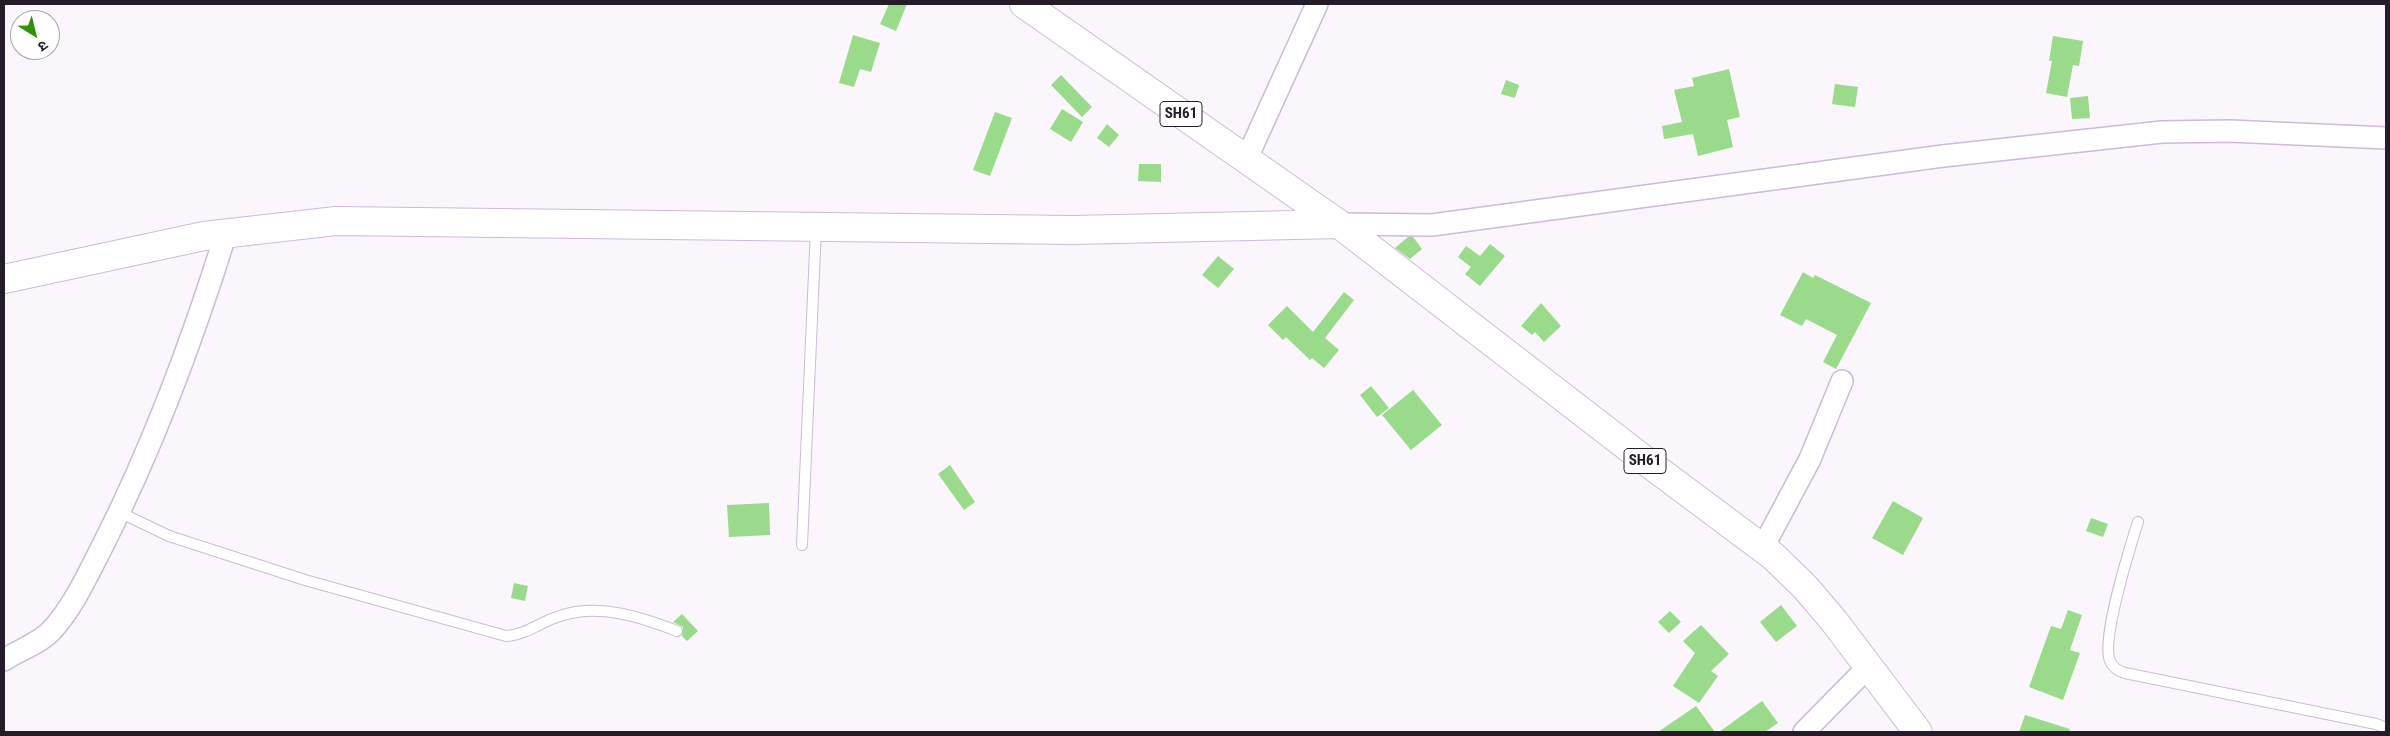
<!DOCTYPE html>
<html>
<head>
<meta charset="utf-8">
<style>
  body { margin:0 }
  #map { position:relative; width:2390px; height:736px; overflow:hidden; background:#faf6fb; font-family:"Roboto Condensed","Noto Sans Devanagari",sans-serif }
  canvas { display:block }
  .frame { position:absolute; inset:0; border:5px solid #241d27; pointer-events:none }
  .north { position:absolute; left:10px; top:10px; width:50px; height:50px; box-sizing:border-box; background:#fff; border:1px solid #a7a5a9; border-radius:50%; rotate:144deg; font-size:14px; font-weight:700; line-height:20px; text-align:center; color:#241d27 }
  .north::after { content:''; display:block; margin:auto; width:18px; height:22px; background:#31910a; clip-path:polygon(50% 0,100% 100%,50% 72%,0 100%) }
</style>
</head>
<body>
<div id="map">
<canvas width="2390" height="736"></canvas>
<div class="frame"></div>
<div class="north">उ</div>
</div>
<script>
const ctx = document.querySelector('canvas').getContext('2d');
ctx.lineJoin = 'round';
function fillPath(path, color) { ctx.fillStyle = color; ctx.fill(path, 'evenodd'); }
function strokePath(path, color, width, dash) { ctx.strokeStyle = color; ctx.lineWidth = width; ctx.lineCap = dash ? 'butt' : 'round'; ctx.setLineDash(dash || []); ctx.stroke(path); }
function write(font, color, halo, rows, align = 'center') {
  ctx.font = font + ' "Roboto Condensed",sans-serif'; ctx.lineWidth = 5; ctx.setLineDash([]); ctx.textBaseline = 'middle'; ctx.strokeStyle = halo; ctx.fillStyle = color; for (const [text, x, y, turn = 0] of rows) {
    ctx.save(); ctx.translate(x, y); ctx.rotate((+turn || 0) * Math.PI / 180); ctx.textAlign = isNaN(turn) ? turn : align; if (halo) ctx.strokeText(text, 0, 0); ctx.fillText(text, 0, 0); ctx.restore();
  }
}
fillPath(new Path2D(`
  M889,4H907L896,31L880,24Z
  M853,35L880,43L871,72L860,69L854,87L839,83Z
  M2053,36L2083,41L2079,66L2073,65L2067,97L2046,93L2052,61H2049Z
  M1729,69L1740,117L1727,120L1733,147L1698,156L1693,134L1664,139L1662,126L1682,122L1674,90L1694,86L1692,78Z
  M1061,75L1092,107L1082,117L1051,85Z
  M1506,80L1519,85L1515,98L1501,94Z
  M1835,84L1858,87L1855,107L1832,104Z
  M2088,96L2090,118L2072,119L2070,98Z
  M1062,109L1083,122L1071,142L1050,129Z
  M995,112L1012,118L990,176L973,170Z
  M1107,124L1119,135L1109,147L1097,138Z
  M1139,164H1161V182L1138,181Z
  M1408,237H1413L1422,249L1410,259L1395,248Z
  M1490,244L1505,256L1480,286L1465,274L1471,267L1458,257L1466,246L1480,256Z
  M1218,256L1234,269L1218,288L1202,275Z
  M1803,272L1813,278L1815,275L1871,303L1836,369L1823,362L1837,335L1806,319L1802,326L1780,315Z
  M1344,292L1354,300L1325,338L1339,350L1324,368L1312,358L1310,360L1286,337L1283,340L1268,325L1287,306L1313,332Z
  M1541,303L1561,326L1544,342L1535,332L1532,335L1521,326Z
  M1371,386L1389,408L1377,417L1360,395Z
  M1413,390L1442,425L1411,450L1382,415Z
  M950,465L975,502L964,510L938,474Z
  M1893,501L1923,518L1903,555L1872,538Z
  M769,503L770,535L729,537L727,505Z
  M2091,518L2108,524L2103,537L2086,531Z
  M514,583L528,586L525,601L511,598Z
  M1781,605L1797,626L1776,642L1760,622Z
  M2068,610L2082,615L2070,650L2080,653L2063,700L2029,687L2051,626L2061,629Z
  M1670,611L1681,622L1669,633L1658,622Z
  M682,614L698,631L687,641L682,636L683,627L673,622Z
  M1701,625L1729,654L1711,671L1718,676L1699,703L1673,686L1695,653L1683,641Z
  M1762,701L1778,723L1765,732H1719Z
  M1696,706L1715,732H1658Z
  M2025,715L2070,729L2069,732H2019Z`), '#9ada8b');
const lane = new Path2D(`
  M119,512L169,536L305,580L506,636C526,635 542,621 560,616C599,603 641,617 677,631
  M2138,522C2130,547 2101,640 2110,661C2113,668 2118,671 2125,673L2376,724L2386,728
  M802,545L816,228`);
const street = new Path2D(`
  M1246,160L1317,4
  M1339,224L1432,225L1943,156L2162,132L2230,131L2386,138
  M1762,549L1810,459L1842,381
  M4,660C19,650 39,644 52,630C74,606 89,572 104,543C154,444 193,339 226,233
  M1804,732L1869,666`);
const primary = new Path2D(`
  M1024,4L1339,224L1647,462L1773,556L1805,587L1834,621L1918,732
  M4,279L204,236L336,221L1073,230L1339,224`);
strokePath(lane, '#cdbad6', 12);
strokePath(street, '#cdbad6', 24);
strokePath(primary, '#cdbad6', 30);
strokePath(lane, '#fff', 10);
strokePath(street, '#fff', 21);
strokePath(primary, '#fff', 28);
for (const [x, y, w] of [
  [1181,114,42],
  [1645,461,42]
]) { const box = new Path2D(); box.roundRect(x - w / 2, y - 12.5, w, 25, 4); ctx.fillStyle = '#fff'; ctx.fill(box); strokePath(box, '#241d27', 1); }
write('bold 15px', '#241d27', null, [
  ["SH61",1181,114],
  ["SH61",1645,461]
]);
</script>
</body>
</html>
